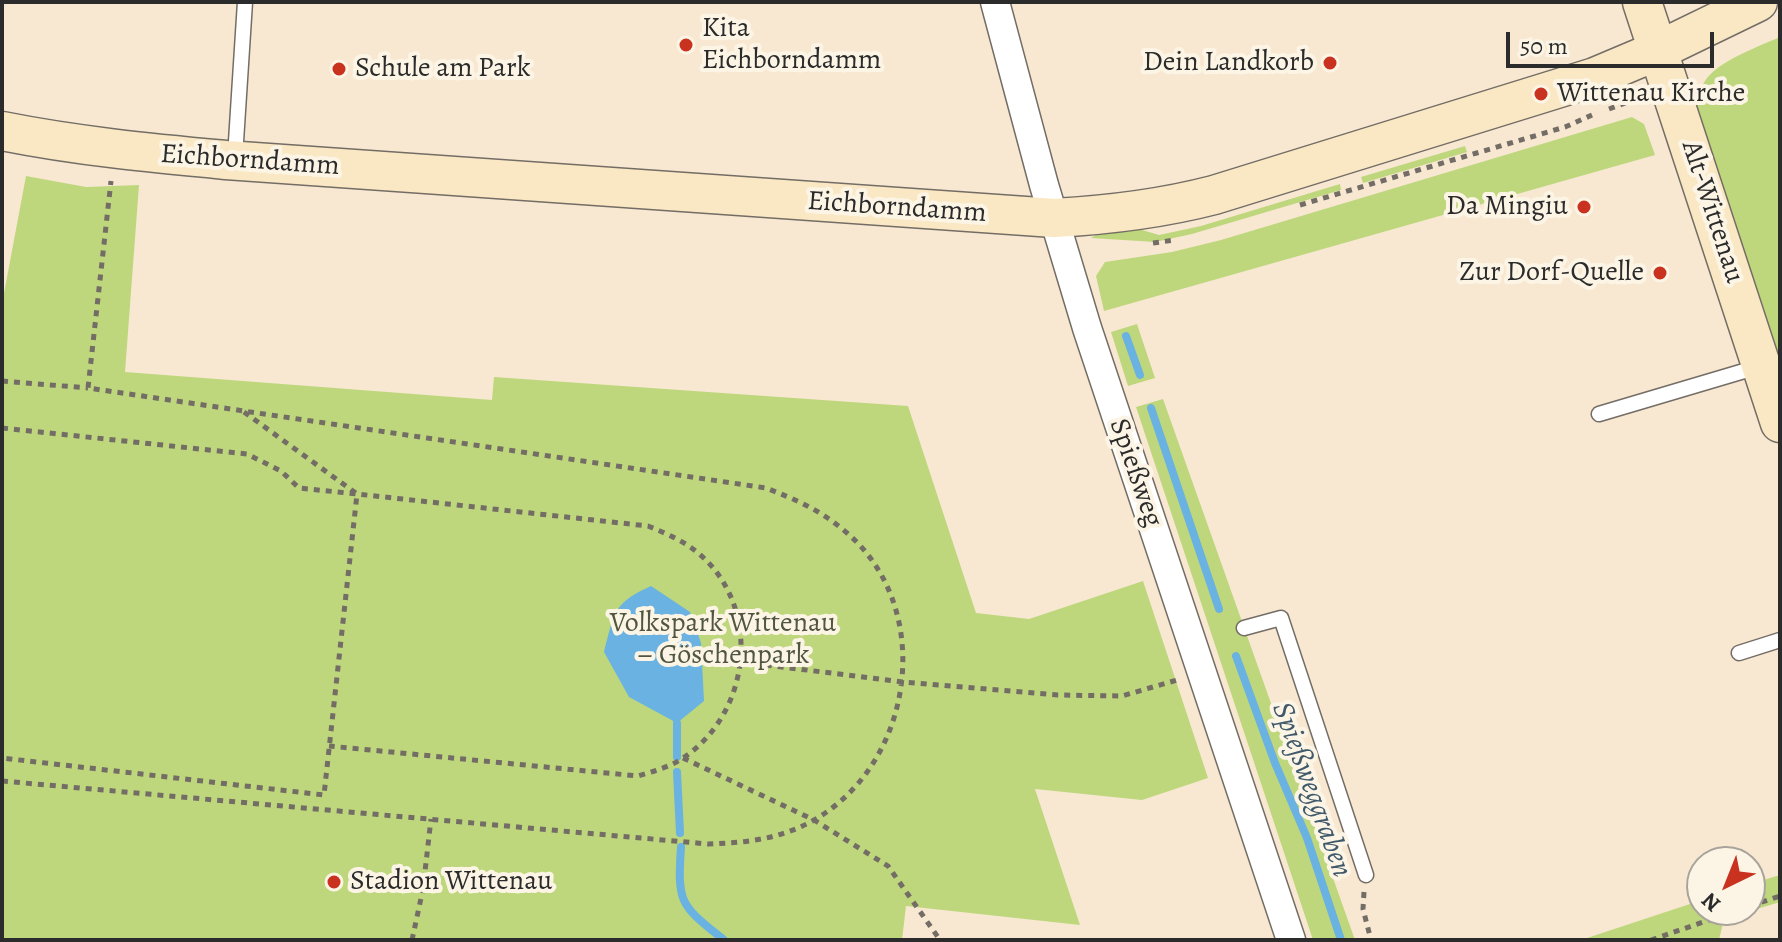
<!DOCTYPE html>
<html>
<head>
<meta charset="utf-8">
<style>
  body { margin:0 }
  #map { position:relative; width:1782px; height:942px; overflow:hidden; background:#f8e8d2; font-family:Alegreya,serif }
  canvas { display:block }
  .frame { position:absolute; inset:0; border:4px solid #2b2b2b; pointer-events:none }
  .north { position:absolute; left:1686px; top:846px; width:80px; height:80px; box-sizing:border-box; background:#fcf5e5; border:2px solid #a8a49b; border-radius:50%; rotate:223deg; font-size:22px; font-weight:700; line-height:32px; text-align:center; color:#2b2b2b }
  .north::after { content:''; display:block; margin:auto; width:28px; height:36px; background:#c8321e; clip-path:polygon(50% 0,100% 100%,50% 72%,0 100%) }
  .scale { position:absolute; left:1506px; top:32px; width:208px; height:36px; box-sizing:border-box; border:4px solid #2b2b2b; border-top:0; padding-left:10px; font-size:24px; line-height:28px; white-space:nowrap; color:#2b2b2b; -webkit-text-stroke:6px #fcf5e5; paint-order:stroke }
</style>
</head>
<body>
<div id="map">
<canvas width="1782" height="942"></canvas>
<div class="frame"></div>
<div class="north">N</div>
<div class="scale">50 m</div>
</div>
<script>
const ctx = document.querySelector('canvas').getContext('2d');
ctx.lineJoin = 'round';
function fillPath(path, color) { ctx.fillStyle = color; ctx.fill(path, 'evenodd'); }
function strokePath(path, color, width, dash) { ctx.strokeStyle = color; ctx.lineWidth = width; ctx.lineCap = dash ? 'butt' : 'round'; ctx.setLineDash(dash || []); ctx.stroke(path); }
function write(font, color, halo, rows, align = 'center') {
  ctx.font = font + ' Alegreya,serif'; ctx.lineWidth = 8; ctx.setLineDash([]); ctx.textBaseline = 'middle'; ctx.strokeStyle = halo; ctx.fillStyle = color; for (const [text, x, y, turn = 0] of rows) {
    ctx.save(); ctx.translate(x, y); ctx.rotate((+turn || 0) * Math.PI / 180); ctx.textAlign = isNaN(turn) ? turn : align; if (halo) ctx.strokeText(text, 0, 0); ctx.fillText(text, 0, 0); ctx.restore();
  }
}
fillPath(new Path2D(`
  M1780,37V381L1688,95L1702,88C1708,64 1758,47 1780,37Z
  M1632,117L1644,124L1655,155L1104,311L1096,276L1105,262L1172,252L1221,240Z
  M1465,146L1467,152L1363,183L1361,177Z
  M26,176L86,187L139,185L125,372L492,400L494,377L908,406L976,613L1029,619L1143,581L1208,778L1142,800L1035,789L1080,925L906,906L902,940H2V304Z
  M1340,184L1341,190L1192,234L1155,242L1091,238L1102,231L1132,227L1159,235L1201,226Z
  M1137,324L1155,378L1128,386L1111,332Z
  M1163,399L1355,940H1313L1136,407Z
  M1780,875V902L1724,919L1719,940H1581L1702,900V910H1750V884Z`), '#bed77c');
fillPath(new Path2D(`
  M651,586L690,612L701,643L704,701L677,723L629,697L604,652C615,612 612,604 651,586Z`), '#69b2e1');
strokePath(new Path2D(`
  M1126,336L1140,375
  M1151,408L1219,609
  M1236,656L1275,763L1307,838L1341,940
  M677,723V757
  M677,772L680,833
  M681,847C677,905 681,905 724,940`), '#69b2e1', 8);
const service = new Path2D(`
  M235,157L245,2
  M1599,414L1761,366
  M1244,628L1281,618L1366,875
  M1739,653L1780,640`);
const minor = new Path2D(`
  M995,2L1044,185L1087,328L1291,940`);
const secondary = new Path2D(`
  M1642,2L1780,423
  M2,131C77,146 151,153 226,160L1054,218C1109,215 1160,209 1214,195L1595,77L1659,50L1758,2`);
strokePath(service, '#736d65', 17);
strokePath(minor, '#736d65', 31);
strokePath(secondary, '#736d65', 41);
strokePath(new Path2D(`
  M1609,109L1641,97
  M1300,205L1565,127L1592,115
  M1153,243L1175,240
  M2,381L88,388
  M244,412L357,494L648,526C665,533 682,540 697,552C763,606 752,712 683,758C670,767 654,771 638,776L329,746
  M2,428L247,454L281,471L299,488L357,494L324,795L2,758
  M742,662L903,682L1058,695L1122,696L1177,680
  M683,758L814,820L888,866L940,940
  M2,781L708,844C745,843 781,839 814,820C916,762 937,603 841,528C818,509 794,499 766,488L88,388L111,181
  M1364,892L1363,909L1371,940
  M1750,906L1780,896
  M412,940L423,889L431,819
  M1651,940L1738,910`), '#736d65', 5, [6, 6]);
strokePath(service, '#fff', 14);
strokePath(minor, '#fff', 28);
strokePath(secondary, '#fae7c3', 38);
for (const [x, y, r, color] of [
  [686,45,8,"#c8321e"],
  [1330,63,8,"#c8321e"],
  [339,69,8,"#c8321e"],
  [1541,94,8,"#c8321e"],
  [1584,207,8,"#c8321e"],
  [1660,273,8,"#c8321e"],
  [334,882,8,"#c8321e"]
]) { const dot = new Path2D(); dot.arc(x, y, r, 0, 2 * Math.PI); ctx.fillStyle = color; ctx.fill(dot); strokePath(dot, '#fcf5e5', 3); }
write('28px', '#2b2b2b', '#fcf5e5', [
  ["Kita",702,29],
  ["Eichborndamm",702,61],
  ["Dein Landkorb",1314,63,"right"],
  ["Schule am Park",355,69],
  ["Wittenau Kirche",1557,94],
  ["Da Mingiu",1568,207,"right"],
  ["Zur Dorf-Quelle",1644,273,"right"],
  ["Stadion Wittenau",350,882]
], 'left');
write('28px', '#2b2b2b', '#fcf5e5', [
  ["Eichborndamm",250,161,4],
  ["Eichborndamm",897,208,4],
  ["Alt-Wittenau",1712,212,72],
  ["Spießweg",1135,473,71]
]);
write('28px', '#50563f', '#fcf5e5', [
  ["Volkspark Wittenau",723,624],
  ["– Göschenpark",723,656]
]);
write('italic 30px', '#415a6b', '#fcf5e5', [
  ["Spießweggraben",1311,790,70]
]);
</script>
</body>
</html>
